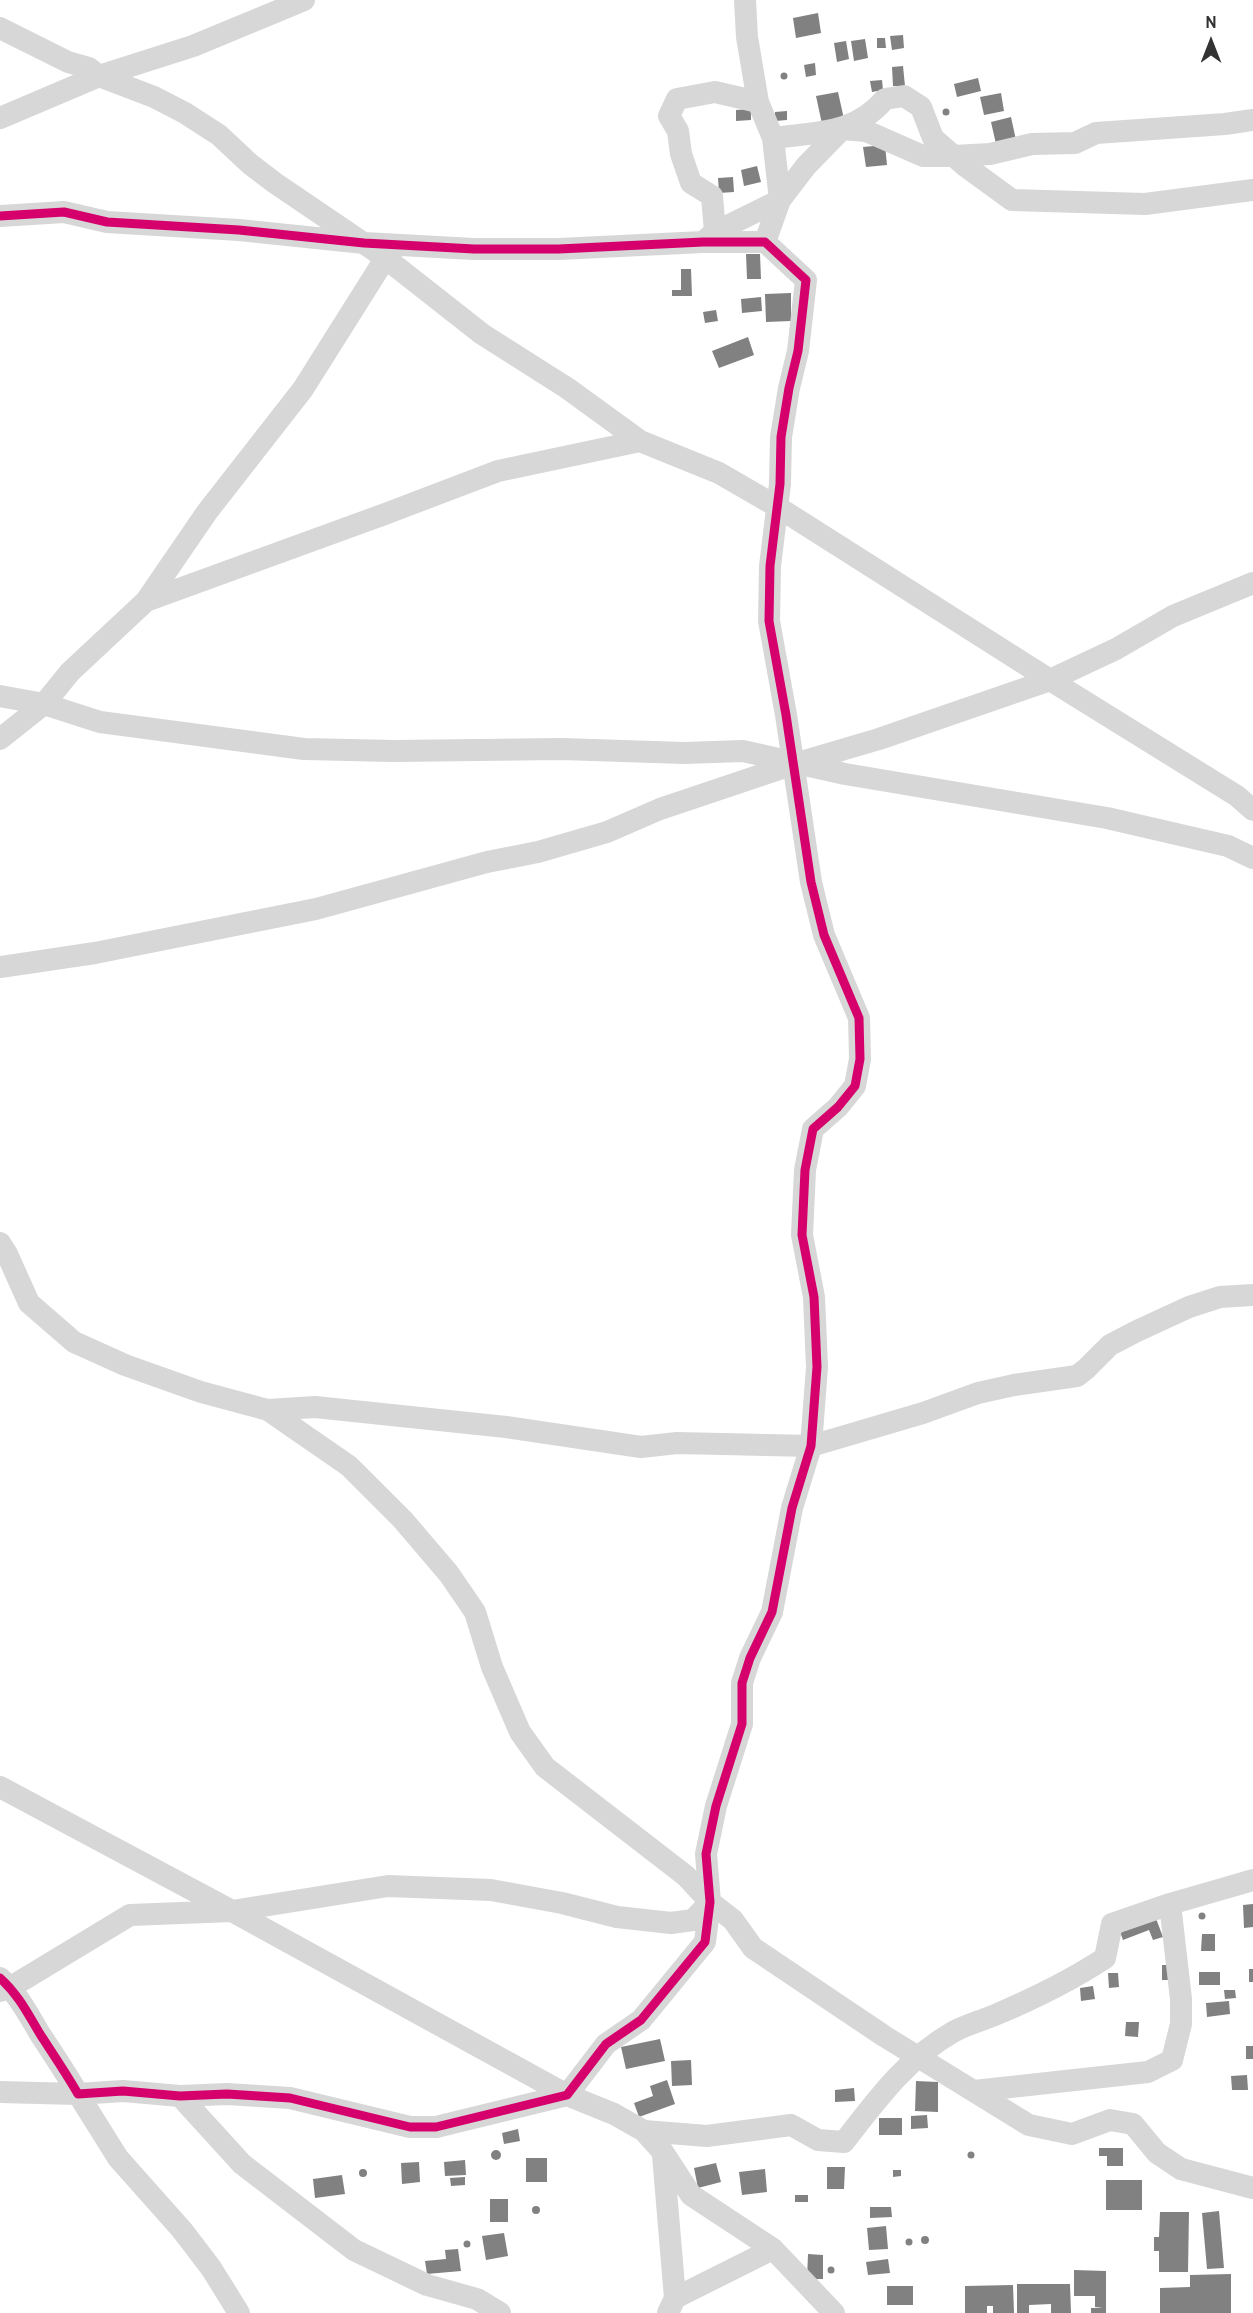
<!DOCTYPE html>
<html>
<head>
<meta charset="utf-8">
<style>
  body { margin:0 }
  #map { position:relative; width:1253px; height:2313px; overflow:hidden; background:#fff; font-family:Overpass,sans-serif }
  canvas { display:block }
  .north { position:absolute; left:1181px; top:12px; width:60px; height:60px; -webkit-text-stroke:4px #fff; paint-order:stroke; rotate:0deg; font-size:16px; font-weight:700; line-height:24px; text-align:center; color:#333 }
  .north::after { content:''; display:block; margin:auto; width:21px; height:27px; background:#333; clip-path:polygon(50% 0,100% 100%,50% 72%,0 100%) }
</style>
</head>
<body>
<div id="map">
<canvas width="1253" height="2313"></canvas>
<div class="north">N</div>
</div>
<script>
const ctx = document.querySelector('canvas').getContext('2d');
ctx.lineJoin = 'round';
function fillPath(path, color) { ctx.fillStyle = color; ctx.fill(path, 'evenodd'); }
function strokePath(path, color, width, dash) { ctx.strokeStyle = color; ctx.lineWidth = width; ctx.lineCap = dash ? 'butt' : 'round'; ctx.setLineDash(dash || []); ctx.stroke(path); }
fillPath(new Path2D(`
  M818,13L821,33L796,38L793,18Z
  M903,35L904,48L892,50L890,36Z
  M877,38H885L886,48H877Z
  M865,39L868,58L854,61L851,41Z
  M846,41L849,59L837,62L834,43Z
  M815,63L816,75L806,77L804,65Z
  M903,66L905,86H893L892,67Z
  M780.5 76a3.5 3.5 0 1 1 7 0a3.5 3.5 0 1 1-7 0Z
  M978,78L981,91L957,97L954,84Z
  M882,80L883,90L872,92L870,81Z
  M838,92L844,119L822,124L816,96Z
  M1001,93L1004,111L984,115L980,97Z
  M942.5 112a3.5 3.5 0 1 1 7 0a3.5 3.5 0 1 1-7 0Z
  M751,109V120L736,121V110Z
  M787,111V120L775,121V112Z
  M1011,117L1016,140L996,144L991,122Z
  M885,145L887,165L866,167L863,147Z
  M757,166L761,182L744,186L741,170Z
  M733,177L734,192L719,193L718,178Z
  M746,254H760L761,279H747Z
  M681,269H691L692,296H672V290H681Z
  M791,293V321L766,322L765,294Z
  M761,297L762,311L742,313L741,299Z
  M716,310L718,321L705,323L703,312Z
  M748,337L754,355L719,368L712,351Z
  M1253,1904V1927L1244,1928L1243,1905Z
  M1198.5 1916a3.5 3.5 0 1 1 7 0a3.5 3.5 0 1 1-7 0Z
  M1155,1916L1163,1937L1153,1940L1149,1930L1123,1940L1119,1929Z
  M1202,1934H1215V1951H1201Z
  M1162,1965H1174V1980H1162Z
  M1249,1969H1253V1982H1249Z
  M1199,1972H1220V1985H1199Z
  M1108,1973H1118L1119,1987L1109,1988Z
  M1093,1986L1095,1999L1081,2001L1080,1988Z
  M1224,1990H1235L1236,1998L1225,1999Z
  M1229,2001L1230,2014L1207,2017L1206,2003Z
  M1126,2022H1139L1138,2037L1125,2036Z
  M660,2039L665,2061L626,2069L621,2047Z
  M1246,2046H1253V2059H1246Z
  M691,2060L692,2085L672,2086L671,2061Z
  M1247,2075L1248,2090H1232L1231,2076Z
  M667,2080L675,2104L639,2117L634,2103L653,2096L650,2086Z
  M916,2081L938,2082V2112L915,2111Z
  M854,2088L855,2101L835,2102V2090Z
  M927,2115L928,2128L911,2129V2116Z
  M879,2118H902V2135H879Z
  M518,2129L520,2141L504,2144L502,2133Z
  M1099,2148H1123V2166H1107V2156H1099Z
  M491 2155a5 5 0 1 1 10 0a5 5 0 1 1-10 0Z
  M967.5 2155a3.5 3.5 0 1 1 7 0a3.5 3.5 0 1 1-7 0Z
  M526,2158H547V2182H526Z
  M465,2160L466,2175L445,2176L444,2162Z
  M419,2162L420,2182L402,2184L401,2163Z
  M716,2163L721,2182L698,2188L694,2168Z
  M827,2167H845L844,2189H827Z
  M765,2169L767,2192L742,2195L739,2172Z
  M359 2173a4 4 0 1 1 8 0a4 4 0 1 1-8 0Z
  M893,2170H901V2176L893,2177Z
  M342,2175L345,2194L315,2198L313,2179Z
  M465,2177V2185L451,2186L450,2178Z
  M1106,2180H1142V2210H1106Z
  M795,2195H808V2202H795Z
  M490,2199H508V2222H490Z
  M532 2210a4 4 0 1 1 8 0a4 4 0 1 1-8 0Z
  M870,2207H891L892,2217L870,2218Z
  M1219,2211L1224,2268L1207,2269L1202,2213Z
  M1160,2212H1189L1188,2272H1159V2251H1154V2237H1159Z
  M886,2226L888,2249L869,2250L867,2228Z
  M504,2233L508,2256L486,2260L482,2236Z
  M921 2240a4 4 0 1 1 8 0a4 4 0 1 1-8 0Z
  M905.5 2242a3.5 3.5 0 1 1 7 0a3.5 3.5 0 1 1-7 0Z
  M463.5 2244a3.5 3.5 0 1 1 7 0a3.5 3.5 0 1 1-7 0Z
  M458,2249L461,2271L427,2274L425,2261L446,2259L445,2250Z
  M808,2254L823,2255V2279H807Z
  M888,2259L890,2273L868,2275L866,2262Z
  M827.5 2270a3.5 3.5 0 1 1 7 0a3.5 3.5 0 1 1-7 0Z
  M1074,2270L1106,2271V2313H1091V2308H1103L1095,2307V2296H1074Z
  M1231,2274V2313H1160V2288L1190,2287V2275Z
  M1017,2284H1070L1071,2313H1051V2304L1029,2305V2313H1017Z
  M1013,2285L1014,2313H993V2306H987V2313H965V2286Z
  M887,2286H913V2305H887Z`), '#818181');
strokePath(new Path2D(`
  M745,0L747,37L758,102L773,138L780,200L765,242
  M0,28L68,62L89,68L99,76L154,97L185,113L219,135L250,164L275,183L384,257L482,334L567,388L640,441L719,473L776,506L1050,680L1237,796L1253,810
  M0,118L99,76L193,46L304,0
  M773,138C817,132 854,135 885,99L904,96L921,107L933,138L964,165L1012,200L1145,204L1253,190
  M0,216L64,212L107,222L239,230L364,243L474,249H559L703,242H765L806,280L798,351L789,388L781,437L780,484L770,566L769,621L786,715L811,882L824,935L859,1018L860,1059L855,1086L838,1107L813,1129L805,1170L802,1235L814,1297L817,1367L811,1446L792,1508L772,1612L750,1658L742,1683V1724L716,1806L706,1854L710,1902L705,1942L641,2020L606,2044L567,2095L436,2127H410L290,2098L227,2094L180,2096L123,2091L78,2094C66,2073 53,2054 40,2034C28,2014 18,1994 0,1978
  M715,232L712,196L691,183L681,154L678,131L669,116L677,99L715,92L758,102
  M703,242L715,232L780,200L806,166L842,129L866,131L923,156H954L990,154L1032,144L1075,143L1096,133L1225,124L1253,120
  M146,601L385,514L498,471L640,441
  M0,696L44,704L100,722L304,749L394,751L562,749L684,753L743,751L845,774L1107,818L1228,846L1253,858
  M0,739L44,704L70,672L146,601L207,512L303,389L393,246
  M0,967L95,953L316,909L487,862L538,852L607,832L660,809L794,764L879,739L1050,680L1116,649L1173,616L1253,583
  M0,1243L7,1254L29,1303L74,1342L125,1365L201,1392L268,1410L349,1466L403,1520L449,1574L475,1612L492,1667L520,1732L545,1767L686,1876L710,1902L733,1920L753,1948L884,2036L1029,2125L1072,2134L1110,2120L1133,2124L1157,2153L1181,2169L1253,2188
  M268,1410L315,1407L506,1427L641,1447L677,1443L811,1446L923,1413L978,1393L1014,1385L1077,1376L1086,1369L1110,1345L1137,1331L1189,1307L1220,1297L1253,1295
  M0,1787L232,1911L567,2095L614,2114L644,2131L663,2152L691,2195L773,2249L834,2313
  M0,1991L11,1987L130,1915L232,1911L388,1886L491,1890L562,1903L617,1917L671,1923L693,1920L710,1902
  M974,2091L1148,2072L1172,2060L1181,2024V1999L1170,1904
  M0,2092L78,2094L118,2158L182,2230L211,2268L239,2313
  M180,2096L242,2164L354,2250L427,2285L477,2299L500,2313
  M644,2131L707,2136L791,2125L818,2140L844,2142C875,2102 907,2058 953,2032C965,2025 981,2021 995,2015C1033,1999 1070,1981 1105,1958L1112,1924L1170,1904L1253,1880
  M663,2155L675,2298L668,2313
  M675,2298L773,2249`), '#d7d7d7', 22);
strokePath(new Path2D(`
  M0,216L64,212L107,222L239,230L364,243L474,249H559L703,242H765L806,280L798,351L789,388L781,437L780,484L770,566L769,621L786,715L811,882L824,935L859,1018L860,1059L855,1086L838,1107L813,1129L805,1170L802,1235L814,1297L817,1367L811,1446L792,1508L772,1612L750,1658L742,1683V1724L716,1806L706,1854L710,1902L705,1942L641,2020L606,2044L567,2095L436,2127H410L290,2098L227,2094L180,2096L123,2091L78,2094C66,2073 53,2054 40,2034C28,2014 18,1994 0,1978`), '#d6006c', 9);
</script>
</body>
</html>
